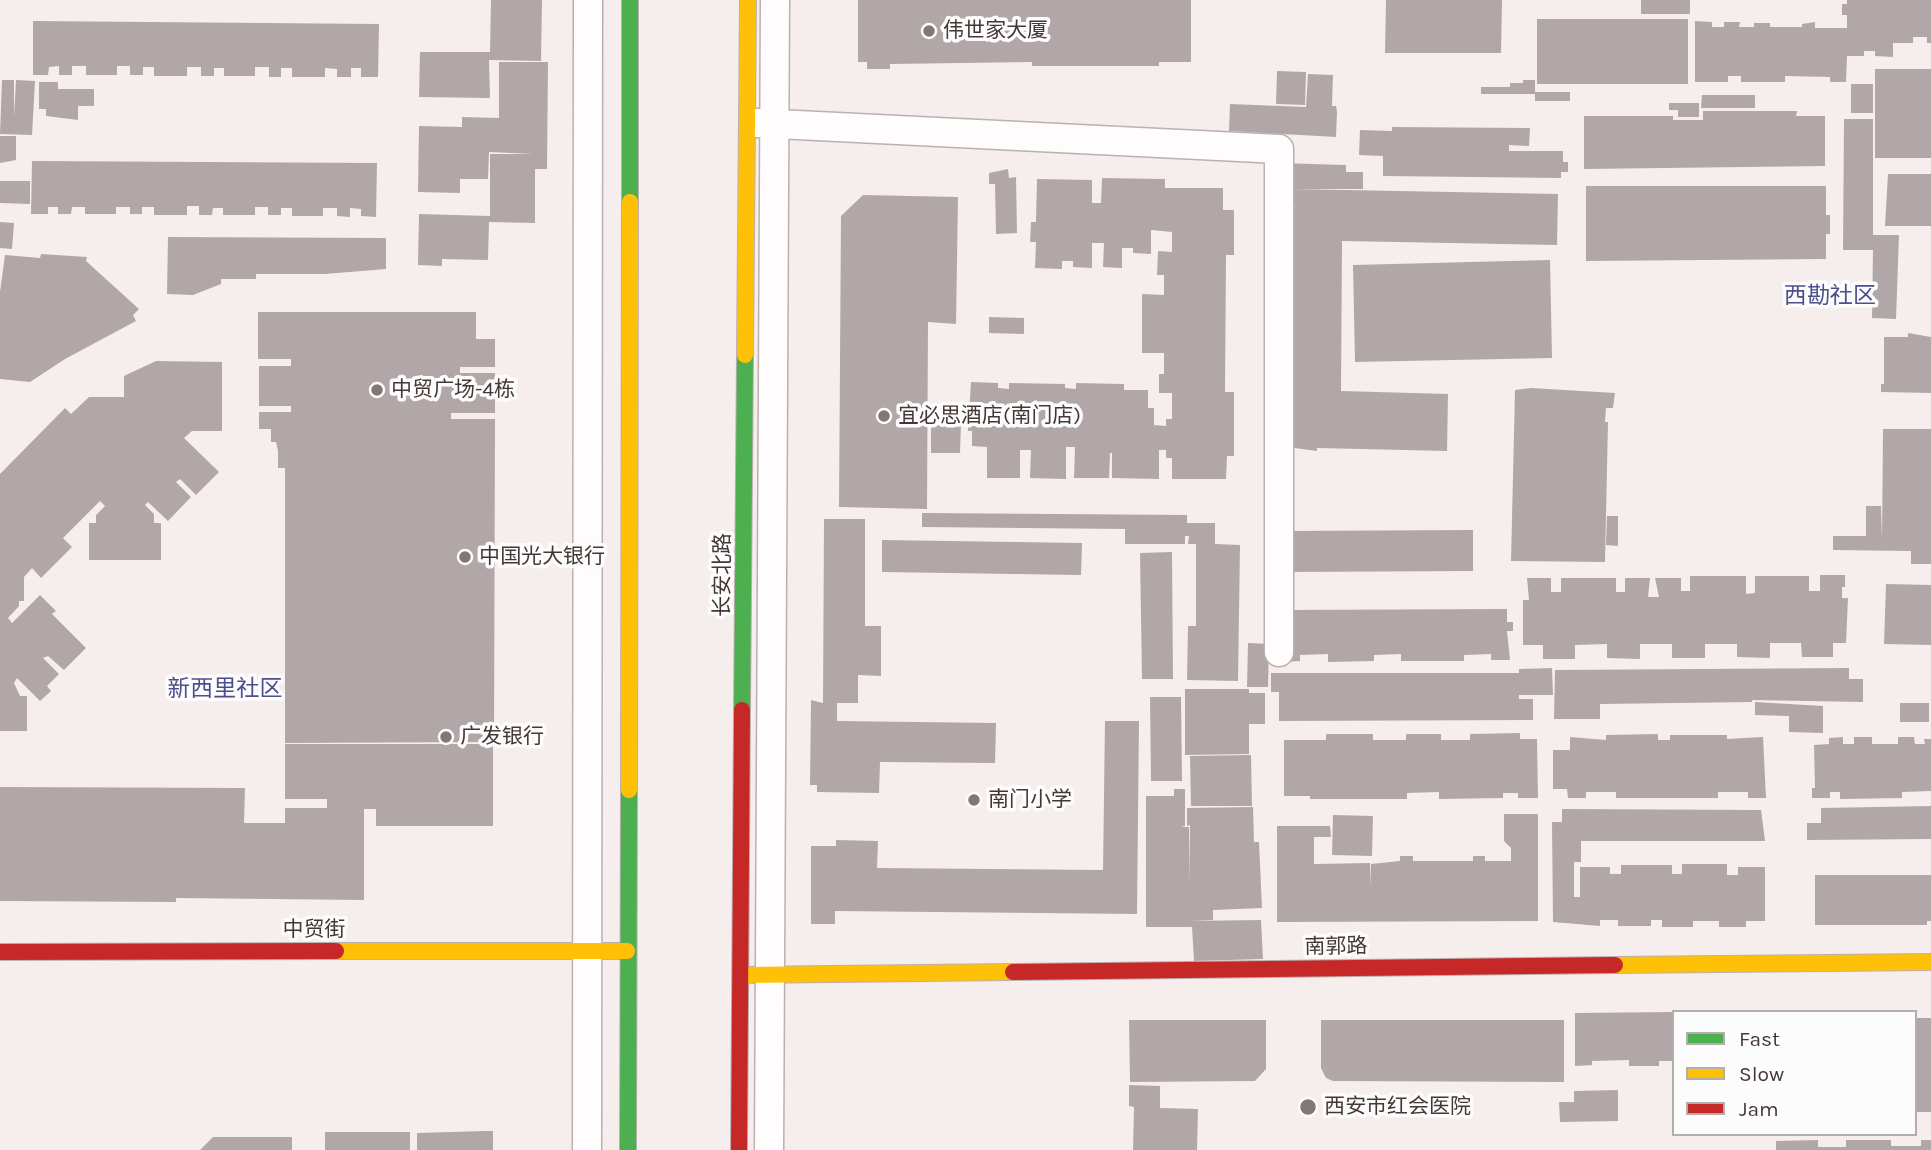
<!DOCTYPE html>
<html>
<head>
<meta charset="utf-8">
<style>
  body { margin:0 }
  #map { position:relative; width:1931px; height:1150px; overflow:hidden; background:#f6eeed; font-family:Karla,sans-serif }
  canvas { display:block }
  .legend { position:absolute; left:1672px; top:1010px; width:245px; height:126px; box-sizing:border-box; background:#fcfcfc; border:2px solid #b3adac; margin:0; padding:9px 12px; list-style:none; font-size:21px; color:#453735 }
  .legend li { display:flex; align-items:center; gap:14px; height:35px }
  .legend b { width:35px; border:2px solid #b3adac }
</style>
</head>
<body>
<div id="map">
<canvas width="1931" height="1150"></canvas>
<ul class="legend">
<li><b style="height:9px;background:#4caf50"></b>Fast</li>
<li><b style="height:9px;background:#ffc107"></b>Slow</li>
<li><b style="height:9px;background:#c62828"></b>Jam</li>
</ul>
</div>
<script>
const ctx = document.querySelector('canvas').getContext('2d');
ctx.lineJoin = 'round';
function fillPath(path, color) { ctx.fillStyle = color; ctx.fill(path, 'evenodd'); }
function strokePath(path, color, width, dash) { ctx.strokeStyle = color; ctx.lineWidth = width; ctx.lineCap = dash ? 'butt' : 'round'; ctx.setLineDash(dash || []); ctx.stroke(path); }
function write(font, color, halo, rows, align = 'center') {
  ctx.font = font + ' Karla,"Noto Sans SC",sans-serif'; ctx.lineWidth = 7; ctx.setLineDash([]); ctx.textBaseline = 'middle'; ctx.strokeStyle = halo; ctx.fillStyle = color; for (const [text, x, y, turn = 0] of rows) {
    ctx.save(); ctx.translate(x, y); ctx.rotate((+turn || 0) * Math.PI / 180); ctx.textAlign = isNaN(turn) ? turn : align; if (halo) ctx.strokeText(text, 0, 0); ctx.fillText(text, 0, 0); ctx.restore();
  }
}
fillPath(new Path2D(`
  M491,0H542L541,61L489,60L490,98L419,97L420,52H490Z
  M858,0H1191V62H1159V66H1032V62L890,64V69H867V62H858Z
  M1386,0H1502L1501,53H1385Z
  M1641,0H1690V14H1641Z
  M1847,0H1931V43H1927V37H1913V43H1893V57L1875,56V51H1864V56H1847L1846,82H1830V77L1785,76V82H1741V76H1728V82H1695V21L1712,22V27H1724V22H1740L1739,27H1754V23H1770V27H1802V24L1815,22V28H1847V15H1842V4H1847Z
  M1537,19H1688V84H1537Z
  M33,21L379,24L378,77H361V68H351V77H337V69L325,68V77H292V68H281V77H269V67H255V76H224V68H214V76H201V67H187V76H154V67H143V75H130V66H117V75H86V66H72V75H59V66L49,67L48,75H33Z
  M499,62H548L547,169H535V223L489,222L488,260L442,259V266L418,265L419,214L490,216V154H533L489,152L488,179H460V193L418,192L419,126L462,127V117L499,118Z
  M1875,69H1931V158H1875Z
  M1277,71L1306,72L1305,105L1276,104Z
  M1308,74L1333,75L1332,106H1336L1337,112L1336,137L1229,131L1230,104L1306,107Z
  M2,80H14V117L16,80L35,81L32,135L0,134Z
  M1523,80H1535V94H1481V87H1510V83H1523Z
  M39,82H58V89H94V106H78V120L46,116V109H39Z
  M1851,84H1873V113H1851Z
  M1535,92H1570V101H1535Z
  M1702,95H1755V108H1701Z
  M1669,103H1699V117H1678V110H1669Z
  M1703,111H1797L1796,116H1825V166L1584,169V116H1673V120H1703Z
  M1844,119H1873V235H1899L1896,319L1872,318L1873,250H1843Z
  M1392,127L1530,128L1529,146L1509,145V151H1563V162H1568V172H1561V178L1383,176V156L1359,155L1360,130L1392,131Z
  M0,136H16V160L0,163Z
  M32,161L377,163L376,217L361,216V209L350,208V217L337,216V208H323V216H292V208H281V215H268V207H255V215H223V208H213L212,215H199V206H187V215H154V207H142V214H130V207H116V214H85V207H72L71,214H58V207H48V214H31Z
  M1278,163L1346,165V172H1363V189H1292L1558,194L1557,245L1342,241L1341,391L1448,394L1447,451L1317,448V451L1287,447L1283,208L1299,207H1277Z
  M1008,169L1009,178L1016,177L1017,233L996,234L995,184H989V173Z
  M1888,174H1931V226H1885Z
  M1102,178L1165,179V188H1223V210H1234V255H1226L1225,392H1234V456H1227L1226,479H1172V458H1166V450H1159V479L1112,478V453H1110L1109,478H1074L1075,447H1066V479L1030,478L1031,450H1020V478H987V447L972,446V431H968L971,382L998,383V388L1009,389V383L1065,384V388L1076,389V383L1124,384V390H1148V408H1154V425L1166,426V419H1172V393H1159V374H1164V353H1142V294L1164,295V275H1157L1158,251L1172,252V232L1151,230V254L1133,253V248H1122V268L1103,267L1104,243H1092V268L1073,267V261H1062V269L1035,268L1036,242H1030L1031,222H1036L1037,179L1092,180V203H1101Z
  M0,181H30V204L0,203Z
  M1586,186H1826V215H1830V234H1826V259L1586,261Z
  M863,195L958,197L956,324L928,322L927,509L839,507L841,216Z
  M0,222L14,223L12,249L0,248Z
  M168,237L386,238V269L325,274H256V279H221V284L193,295L167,294Z
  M41,254L87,257L86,261L139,309L133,315L136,321L65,359L30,382L0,379V292L5,255L40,258Z
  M1550,260L1552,358L1355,362L1353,265Z
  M258,312H476V339H495V367H460V373H495V413H451V419H495L494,742L285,743V468H278V451L276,442H271V429H259V412H291V406H259V366H291V359H258Z
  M989,317L1024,318V334L989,333Z
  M1908,333L1931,337V393L1881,392V384H1884V337H1908Z
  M156,361L222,362V431H192L184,438L219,472L196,495L180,479L176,482L191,497L168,521L148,502L145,505L154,514V523H161V560H89V523H96V515L105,506L100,501L63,538L72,547L41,578L32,568L24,577V601H19V606L8,618L12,623L40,595L56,611L52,614L86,648L64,670L48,656L43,658L59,674L47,686L51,691L40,701L17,678L14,683L20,696H27V731H0V474L65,408L71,414L89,397H124V376Z
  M1531,388L1615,393L1613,408H1606L1605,422H1608L1605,562L1511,561L1515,390Z
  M931,422H961L960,453H931Z
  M1883,429H1931V564H1911V551L1833,550V536H1866V506H1881L1882,540Z
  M922,513L1187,515V523H1215V544L1240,545L1238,681L1187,680L1188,626H1196V544H1188L1189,536H1185V544H1125V529L922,527Z
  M1607,516H1618V546L1606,545Z
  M824,519H865V626H881V676L858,675V703H837V721L996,723L995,763L880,762L879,793L817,792V785H810L811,700L823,703Z
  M1473,530V571L1284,572V531Z
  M882,540L1082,543L1081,575L882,572Z
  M1172,552L1173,679H1142L1140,553Z
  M1820,575H1845V587H1842V598H1848L1846,643H1833V657H1802L1801,643H1770V658L1737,657V644H1705V658H1672V644H1640V659L1607,658V644L1575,645V659H1543V645H1523V600H1529L1527,578H1551V592H1561V578H1616V592H1625V578H1650L1648,597H1659L1655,578H1681V591H1690V576H1746V594L1755,593V576H1809V591H1820Z
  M1886,584L1931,585V645L1884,644Z
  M1507,609V622H1513V631H1507L1510,660H1491V654L1464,655V661H1401V654L1374,655V661L1328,662V654L1300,655V661L1282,662L1284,610Z
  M1248,643L1269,644L1268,687H1247Z
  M1552,668L1553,695H1519V699H1533V720L1279,721V692H1271V673H1519V669Z
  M1849,668V679H1863V702L1752,700V702L1600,704V719H1554L1555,670Z
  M1185,689H1249V693H1265V724H1249V754L1185,755Z
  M1150,697H1181L1182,781H1151Z
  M1755,702L1823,706V733L1789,732V716L1755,715Z
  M1900,703H1929V722H1900Z
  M1105,721H1139L1137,914L835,911V924H811V846H836V840L878,841L877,868L1103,870Z
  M1520,733V739H1537L1538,798H1518V793H1503V798L1439,799V792L1407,793V799H1310V796H1284V740H1326V734H1373V740H1406V734H1441V740H1470V734Z
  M1658,734V740H1670V735H1727V739L1763,737L1766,798H1748V792H1718V798H1616V792H1586V798H1568L1567,789H1553V750H1570V737L1606,740V735Z
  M1843,737V744H1854V737H1872V744H1898V737H1914L1915,744H1925L1924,739H1931V791L1902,792V798L1840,799V792H1830V798H1812V788H1815L1814,745L1829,744V738Z
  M285,744H493V826H376V809H364V900L176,898V902L0,901V787L245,788L244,823H285V808H327V799H285Z
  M1251,755L1252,806H1191L1190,756Z
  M1174,789H1185V826L1181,827H1189V885L1190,825L1187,826V808L1253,807L1254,842H1259L1262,908L1213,910V920L1189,921L1261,920L1263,959L1194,961L1192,927H1146V796H1174Z
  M1931,806V839L1807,840V823H1821V808Z
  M1562,809L1761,810L1765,841H1581V862H1574V897H1580V867H1610V874H1621V865H1672V874H1682V864H1727V875H1738V867H1765V921H1746V927H1719V921H1693V927H1662V920H1651V926H1618V920H1600V926L1553,922L1552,822H1562Z
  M1504,814H1538V921L1277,922V826H1330L1331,837H1314V864L1370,863L1371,887V864L1400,861V856H1413V861H1473V856H1485V861H1511V848L1504,841Z
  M1333,815L1373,816L1372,856L1332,855Z
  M1815,875H1931V921H1927V925H1815Z
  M1674,1012V1061H1659V1066H1629V1060L1592,1061V1065L1575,1066V1013Z
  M1915,1018H1931V1112H1915Z
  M1129,1020H1266V1069L1255,1081L1130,1082Z
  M1321,1020H1564V1082L1333,1081L1326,1078L1321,1068Z
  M1129,1085L1160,1086V1108L1198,1109L1197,1150H1133L1134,1107L1129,1106Z
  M1618,1090V1121L1560,1122L1559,1102H1574V1091Z
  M484,1131H493V1150H417V1133Z
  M325,1132H410V1150H325Z
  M213,1137H292V1150H200Z
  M1818,1140V1147H1846V1140H1891V1146H1921V1140H1931V1150H1776V1141Z`), '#b1a7a8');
const street = new Path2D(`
  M757,123L1279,149V652
  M587,1150L588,0
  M769,1150L775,0`);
const fast = new Path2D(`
  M630,202V0
  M742,710L745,355
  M628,1150L629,790`);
const slow = new Path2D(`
  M745,355L748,0
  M629,790L630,202
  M336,951H627
  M1615,965L1931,962
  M741,975L1013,972`);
const jam = new Path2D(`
  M0,952L336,951
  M1013,972L1615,965
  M739,1150L742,710`);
strokePath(street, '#bbb0af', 31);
strokePath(fast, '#bbb0af', 18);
strokePath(slow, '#bbb0af', 18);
strokePath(jam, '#bbb0af', 18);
strokePath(street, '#fefcfc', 28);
strokePath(fast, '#4caf50', 16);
strokePath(slow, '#ffc107', 16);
strokePath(jam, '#c62828', 16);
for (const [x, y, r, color] of [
  [929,31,7,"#837775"],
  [377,390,7,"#837775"],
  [884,416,7,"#837775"],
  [465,557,7,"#837775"],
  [446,737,7,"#837775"],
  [974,800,7,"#837775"],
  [1308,1107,9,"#837775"]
]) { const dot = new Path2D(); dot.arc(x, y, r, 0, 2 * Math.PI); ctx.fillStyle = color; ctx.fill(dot); strokePath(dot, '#fcfcfc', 2.5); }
write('21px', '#453735', '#fcfcfc', [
  ["伟世家大厦",943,31],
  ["中贸广场-4栋",391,390],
  ["宜必思酒店(南门店)",898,416],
  ["中国光大银行",479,557],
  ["广发银行",460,737],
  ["南门小学",988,800],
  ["西安市红会医院",1324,1107]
], 'left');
write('21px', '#453735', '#fcfcfc', [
  ["长安北路",723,575,-90],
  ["中贸街",314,930],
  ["南郭路",1336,947,-1]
]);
write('23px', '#4d4f8d', '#fcfcfc', [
  ["西勘社区",1830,296],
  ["新西里社区",225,689]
]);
</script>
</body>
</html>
